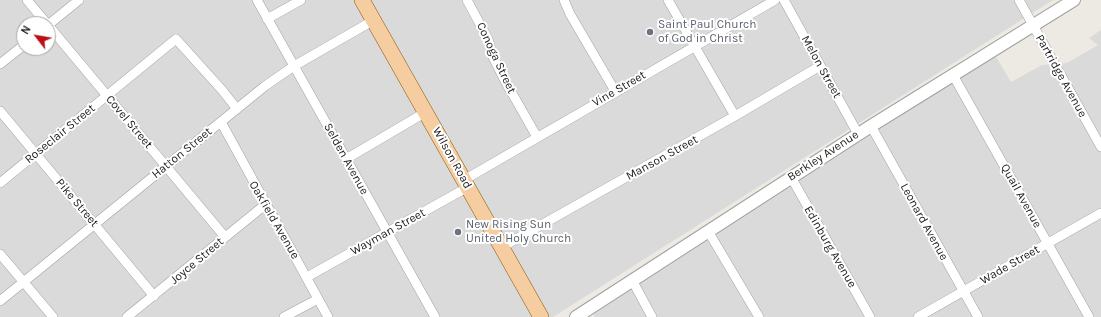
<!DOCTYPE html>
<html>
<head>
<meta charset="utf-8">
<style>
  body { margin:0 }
  #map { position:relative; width:1101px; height:317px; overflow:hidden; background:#edeae3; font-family:Karla,sans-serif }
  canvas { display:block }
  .north { position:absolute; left:16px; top:16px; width:40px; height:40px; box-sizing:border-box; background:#fff; border:1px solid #a5a5a5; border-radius:50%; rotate:301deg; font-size:11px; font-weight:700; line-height:16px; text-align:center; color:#1d1d1d }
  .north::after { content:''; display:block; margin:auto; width:14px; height:18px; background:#bc0e14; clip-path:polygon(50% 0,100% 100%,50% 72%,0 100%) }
</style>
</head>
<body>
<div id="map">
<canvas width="1101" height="317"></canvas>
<div class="north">N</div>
</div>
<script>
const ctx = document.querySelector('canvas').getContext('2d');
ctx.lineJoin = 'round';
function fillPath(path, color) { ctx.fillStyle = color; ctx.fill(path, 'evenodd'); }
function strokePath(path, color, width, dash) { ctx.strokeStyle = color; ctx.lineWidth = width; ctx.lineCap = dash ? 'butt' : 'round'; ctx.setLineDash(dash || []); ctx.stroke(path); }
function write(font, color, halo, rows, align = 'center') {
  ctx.font = font + ' Karla,sans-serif'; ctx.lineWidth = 4; ctx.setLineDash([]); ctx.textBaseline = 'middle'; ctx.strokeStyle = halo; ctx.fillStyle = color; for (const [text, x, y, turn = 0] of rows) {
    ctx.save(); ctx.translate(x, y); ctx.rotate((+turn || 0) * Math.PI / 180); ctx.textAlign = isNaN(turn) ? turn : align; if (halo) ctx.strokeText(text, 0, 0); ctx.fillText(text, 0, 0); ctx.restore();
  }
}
fillPath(new Path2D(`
  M0,0H1053L553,317H0ZM24,24H48V48H24Z
  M1101,30V317H595L593,314L995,55L1011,82L1042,65L1067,63L1098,45L1089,38Z`), '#dbdada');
const minor = new Path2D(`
  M27,0L47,24
  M257,0L435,317
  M467,0L488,39L493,57L504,79L537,137
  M564,0L570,14L615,91
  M668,0L735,116
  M784,0L858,134
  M1019,0L1101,147
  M267,19L301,0
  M48,25L225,237
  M48,25L79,0
  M0,64L24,45
  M953,75L1089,317
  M0,111L154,296
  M221,122L328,317
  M871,126L978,317
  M346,159L426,112
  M791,177L870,317
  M464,180L775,0
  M0,183L176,39L222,90L237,109
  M708,231L759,317
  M502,247L735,116L820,66
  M0,254L53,317
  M307,277L468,187
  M632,280L652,317
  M0,301L265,86L294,66L374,20
  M127,317L266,204
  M284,317L318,299
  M918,317L1101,213`);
const tertiary = new Path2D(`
  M576,317L871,126L1074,0`);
const primary = new Path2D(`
  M362,0L541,317`);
strokePath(minor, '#a1a1a1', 10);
strokePath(tertiary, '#a1a1a1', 14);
strokePath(primary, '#8b5b0a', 16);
strokePath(minor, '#fff', 9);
strokePath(tertiary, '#fff', 12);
strokePath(primary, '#f5cda0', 15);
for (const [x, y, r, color] of [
  [650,32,4,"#6b7280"],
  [458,232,4,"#6b7280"]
]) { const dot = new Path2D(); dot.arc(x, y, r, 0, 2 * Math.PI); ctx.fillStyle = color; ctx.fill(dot); strokePath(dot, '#fff', 1.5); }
write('12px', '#5b616d', '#fff', [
  ["Saint Paul Church",658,25],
  ["of God in Christ",658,39],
  ["New Rising Sun",466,225],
  ["United Holy Church",466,239]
], 'left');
write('12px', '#1d1d1d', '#fff', [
  ["Conoga Street",496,58,65],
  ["Melon Street",821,67,61],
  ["Partridge Avenue",1061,76,61],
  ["Vine Street",619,89,-30],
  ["Covel Street",129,122,50],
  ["Roseclair Street",60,134,-39],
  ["Hatton Street",182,153,-39],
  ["Berkley Avenue",823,156,-33],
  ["Wilson Road",452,158,61],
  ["Manson Street",662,158,-29],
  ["Selden Avenue",346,159,61],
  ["Quail Avenue",1021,196,61],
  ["Pike Street",77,203,50],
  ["Oakfield Avenue",274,220,60],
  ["Leonard Avenue",924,222,61],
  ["Wayman Street",388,232,-29],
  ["Edinburg Avenue",830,247,60],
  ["Joyce Street",197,261,-40],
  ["Wade Street",1010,265,-30]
]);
</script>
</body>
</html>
